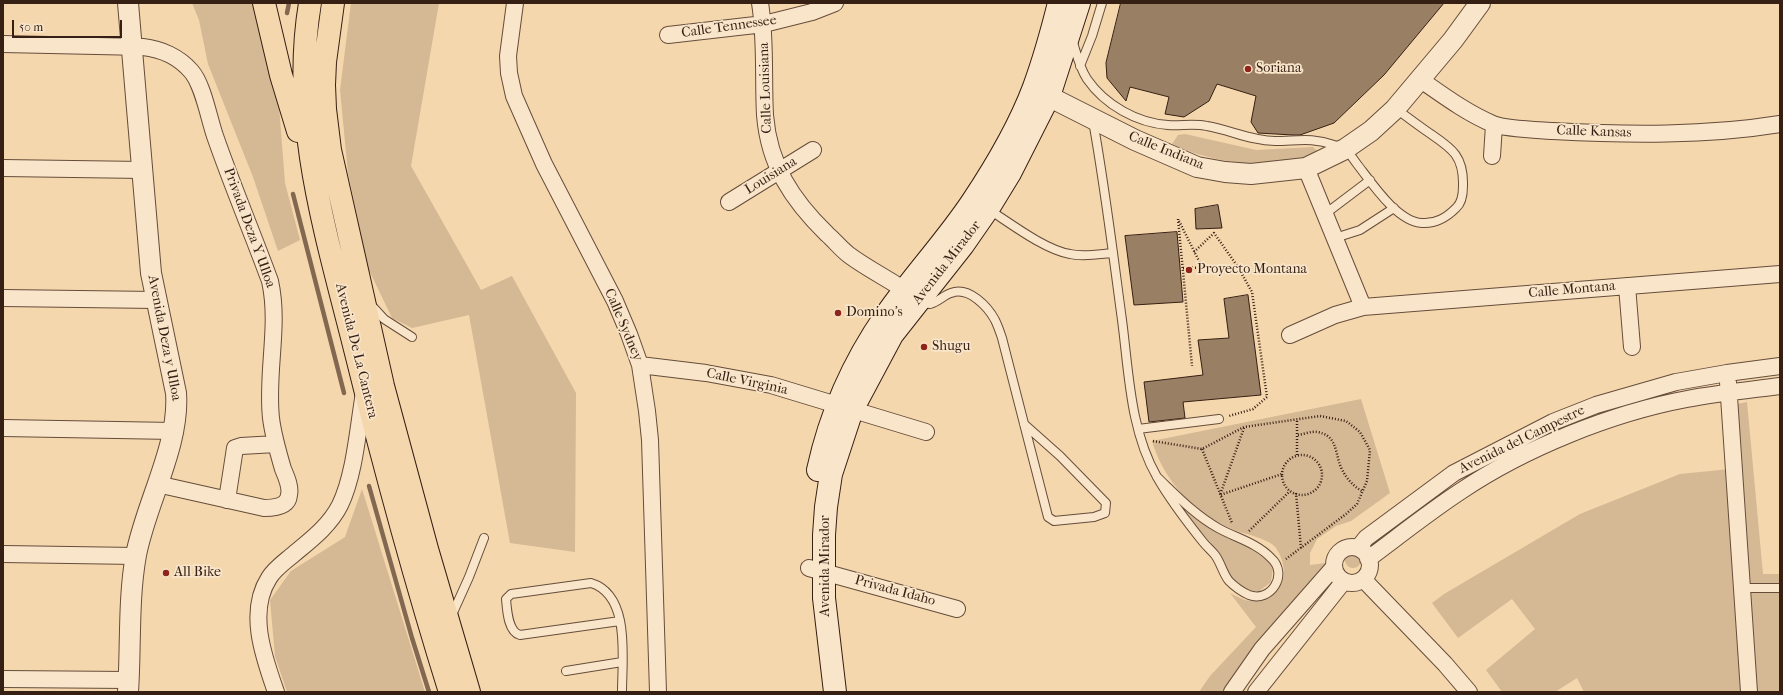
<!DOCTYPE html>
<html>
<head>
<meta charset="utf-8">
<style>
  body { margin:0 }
  #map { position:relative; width:1783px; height:695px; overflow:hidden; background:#f5d7ae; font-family:"IM FELL French Canon",serif }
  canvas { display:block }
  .frame { position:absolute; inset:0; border:4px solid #361f13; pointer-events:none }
  .scale { position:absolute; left:12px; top:20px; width:110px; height:18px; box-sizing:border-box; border:2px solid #361f13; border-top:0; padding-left:5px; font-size:12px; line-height:14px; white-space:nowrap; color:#361f13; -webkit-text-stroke:3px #f8e5ca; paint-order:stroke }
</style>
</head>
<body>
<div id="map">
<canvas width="1783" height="695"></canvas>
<div class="frame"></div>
<div class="scale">50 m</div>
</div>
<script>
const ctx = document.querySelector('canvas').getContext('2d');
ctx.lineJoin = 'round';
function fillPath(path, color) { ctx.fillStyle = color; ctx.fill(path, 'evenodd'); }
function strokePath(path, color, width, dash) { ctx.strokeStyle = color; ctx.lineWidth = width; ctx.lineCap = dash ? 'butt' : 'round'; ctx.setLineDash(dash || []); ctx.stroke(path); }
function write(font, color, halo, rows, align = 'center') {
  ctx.font = font + ' "IM FELL French Canon",serif'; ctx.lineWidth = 3.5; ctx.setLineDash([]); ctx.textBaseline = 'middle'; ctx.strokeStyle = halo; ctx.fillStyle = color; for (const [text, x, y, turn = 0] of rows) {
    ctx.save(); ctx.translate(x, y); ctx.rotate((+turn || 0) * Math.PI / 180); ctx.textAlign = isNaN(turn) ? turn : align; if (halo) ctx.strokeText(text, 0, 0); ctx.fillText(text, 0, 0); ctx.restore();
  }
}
fillPath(new Path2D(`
  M192,3H256L278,93L285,183L300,240L278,251L253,177L208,64L199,20Z
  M351,3H439L411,166L481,290L512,276L576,393L575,552L510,543L469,315L412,328L392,318L368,268L348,173L340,90Z
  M1185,134L1256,150L1313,147L1317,151C1310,154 1303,158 1296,160C1259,169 1206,161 1172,144L1178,135Z
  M1361,399L1390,493L1351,521L1336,526L1317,539L1310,553V565L1333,562L1231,692H1199L1210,676L1256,627L1230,593C1236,596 1246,602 1253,601C1283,600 1292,572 1276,548C1270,539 1245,534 1234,530C1196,515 1164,482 1152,441Z
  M1747,402L1763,574H1780V692H1584L1577,678L1555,692H1502L1486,670L1535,629L1512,599L1458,638L1432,603L1444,594L1580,514L1680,474L1730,469L1722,407Z
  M1159,483L1186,511L1218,533L1252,546L1273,567L1271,582L1258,592L1239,587L1188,528Z
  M362,489L425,692H287L275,656L270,600L291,571L345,537Z
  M1345 560a8 8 0 1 1 16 0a8 8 0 1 1-16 0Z`), '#d5b894');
strokePath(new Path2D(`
  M287,13L289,3
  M293,194L344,393
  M369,486L412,638L429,692`), '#826850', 4.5);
const building = new Path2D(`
  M1121,3H1444L1384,75L1334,123L1300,135H1293L1258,133L1251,122L1256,96L1217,84L1209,101L1184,117L1165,114L1169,97L1130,87L1126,101L1107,78L1106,63Z
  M1218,205L1222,228L1196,229L1195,209Z
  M1177,232L1183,302L1134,305L1125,236Z
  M1248,295L1261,395L1183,402L1185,418L1149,422L1144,382L1203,375L1198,340L1229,338L1224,299Z`);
fillPath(building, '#997f64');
strokePath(building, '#361f13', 1);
const service = new Path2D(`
  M1072,39C1076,52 1079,67 1087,79C1105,105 1137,123 1168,125C1181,126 1194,123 1207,126C1230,130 1252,141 1275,141C1297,141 1312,137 1334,145C1337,146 1342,147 1345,149C1350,153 1353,159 1357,164C1371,182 1397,222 1422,223C1436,224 1446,218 1456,208C1462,203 1463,194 1463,186C1464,153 1449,147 1425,130C1415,123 1406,116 1396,109
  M1080,66L1092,36L1102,3
  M1093,121C1105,187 1113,254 1122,320C1129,373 1130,430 1157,477C1170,500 1187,522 1203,542C1207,547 1212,551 1215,555C1221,563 1223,574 1229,581C1234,586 1242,592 1249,595C1271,603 1289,574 1271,558C1257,543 1236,538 1218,528C1195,515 1177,496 1157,477
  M988,209C1010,223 1045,250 1070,254C1083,257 1100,254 1113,253
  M1325,214L1370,180
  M1335,238L1360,230L1394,208
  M921,302L930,304C938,302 944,295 951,293C969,286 988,307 995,320C998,326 1000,332 1002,338L1048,517L1054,521L1094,517L1105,513L1106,503L1060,456L1024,424
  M372,306L384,319L412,337
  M1138,429L1219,419
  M1741,588H1780
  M451,617L469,577L484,538
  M620,621L520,635C508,632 507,610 506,599L511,594L591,583C631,595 622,659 622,692
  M566,671L622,662`);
const minor = new Path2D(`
  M515,3L508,56L509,73L514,96L544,164L615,301L629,334L640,365L647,411L650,440L658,692
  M760,3C766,40 763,78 765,115C769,165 792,200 827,234C834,240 841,249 849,255C869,270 893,281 913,296
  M668,35L764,24L812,12L835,3
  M3,44L143,47C161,49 179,57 191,71C203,84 209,119 215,136C232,185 252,232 270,281C280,326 266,372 271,418C273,435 278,452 283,469C286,476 291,487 289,495C288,507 273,508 264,508L157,484
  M1421,80C1444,96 1467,113 1493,124C1505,129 1539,130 1553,131C1628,135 1706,136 1780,124
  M1492,156L1494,125
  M3,168L143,170
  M1306,168L1363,307
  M729,202L813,150
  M1627,286L1632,347
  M3,298L156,300
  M1290,335L1335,315L1363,307L1780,274
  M640,365L706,373L771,385L926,432
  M1728,382L1749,692
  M3,428L174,431
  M227,500L235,448L241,446L276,444
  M1334 565a18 18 0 1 1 36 0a18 18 0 1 1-36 0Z
  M1358,548L1366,538L1454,473L1553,422L1596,405L1676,382L1727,373L1780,366
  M3,554L136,556
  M1368,559C1399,536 1429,512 1461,491C1525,448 1612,413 1687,399C1718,393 1749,390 1780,386
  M809,568L957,609
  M1363,579L1445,664L1469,692
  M3,679L129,680
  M276,692C264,658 247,612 269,578C275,568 286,561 295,553C312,539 330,525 340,505C355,474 358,427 364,393
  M1232,692L1262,649L1334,567
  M1256,692L1344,581`);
const tertiary = new Path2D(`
  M128,3L151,273L176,393C180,445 146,503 136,555C128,599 131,648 128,692
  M1034,89L1135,140L1197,167L1225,172L1251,174L1306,168L1345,149L1371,131L1395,109L1453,40L1480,3`);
const secondary = new Path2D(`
  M818,470C830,415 854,361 886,315C913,276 946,241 972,202C996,166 1019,127 1034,87C1044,60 1052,31 1059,3
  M835,692L824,598V535L826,507L831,474L852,410L892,335L963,245L988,209L1010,173L1049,96L1079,3`);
const primary = new Path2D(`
  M264,3L281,75L298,131
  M310,3C290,123 327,237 356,353C384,466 415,580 450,692
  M333,3L325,62L324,85L325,109L330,150L383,386L427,549L469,692`);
strokePath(service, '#664d3a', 10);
strokePath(minor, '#664d3a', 18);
strokePath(tertiary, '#664d3a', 22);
strokePath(secondary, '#361f13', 24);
strokePath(primary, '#361f13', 24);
strokePath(new Path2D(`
  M1178,219L1192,366
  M1179,221L1202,267
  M1194,252L1214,233L1238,267L1252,292L1267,397L1253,409L1229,416
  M1183,268L1238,267
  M1244,428L1220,495L1282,474
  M1298,435C1304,434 1312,431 1317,432C1335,435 1335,448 1339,462C1342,473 1352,486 1362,491
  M1153,441L1202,449L1244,427L1320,416L1346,421L1360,432L1370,450L1367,481L1357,504L1346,514L1286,559
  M1202,449L1232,523
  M1297,455V419
  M1282 475a20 20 0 1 1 40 0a20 20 0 1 1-40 0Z
  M1296,493L1301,548
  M1249,531L1290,491`), '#361f13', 2.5, [1, 2]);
strokePath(service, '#f8e5ca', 8);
strokePath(minor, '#f8e5ca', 16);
strokePath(tertiary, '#f8e5ca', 20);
strokePath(secondary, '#f8e5ca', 22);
strokePath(primary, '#f5d7ae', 22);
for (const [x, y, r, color] of [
  [1248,69,4,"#8f2418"],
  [1189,270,4,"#8f2418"],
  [838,313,4,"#8f2418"],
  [924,347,4,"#8f2418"],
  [166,573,4,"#8f2418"]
]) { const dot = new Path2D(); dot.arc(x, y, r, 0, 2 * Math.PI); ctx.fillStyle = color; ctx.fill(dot); strokePath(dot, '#f8e5ca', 1.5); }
write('14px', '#361f13', '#f8e5ca', [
  ["Calle Tennessee",729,27,-8],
  ["Calle Louisiana",766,88,-92],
  ["Calle Kansas",1594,132,2],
  ["Calle Indiana",1166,151,22],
  ["Louisiana",771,176,-32],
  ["Privada Deza Y Ulloa",249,228,70],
  ["Avenida Mirador",947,263,-52],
  ["Calle Montana",1572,290,-5],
  ["Calle Sydney",623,325,67],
  ["Avenida Deza y Ulloa",164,338,79],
  ["Avenida De La Cantera",356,351,76],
  ["Calle Virginia",747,382,12],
  ["Avenida del Campestre",1522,440,-26],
  ["Avenida Mirador",826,566,-90],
  ["Privada Idaho",895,591,15]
]);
write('14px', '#361f13', '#f8e5ca', [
  ["Soriana",1256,69],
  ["Proyecto Montana",1197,270],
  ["Domino's",846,313],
  ["Shugu",932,347],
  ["All Bike",174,573]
], 'left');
</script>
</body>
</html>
